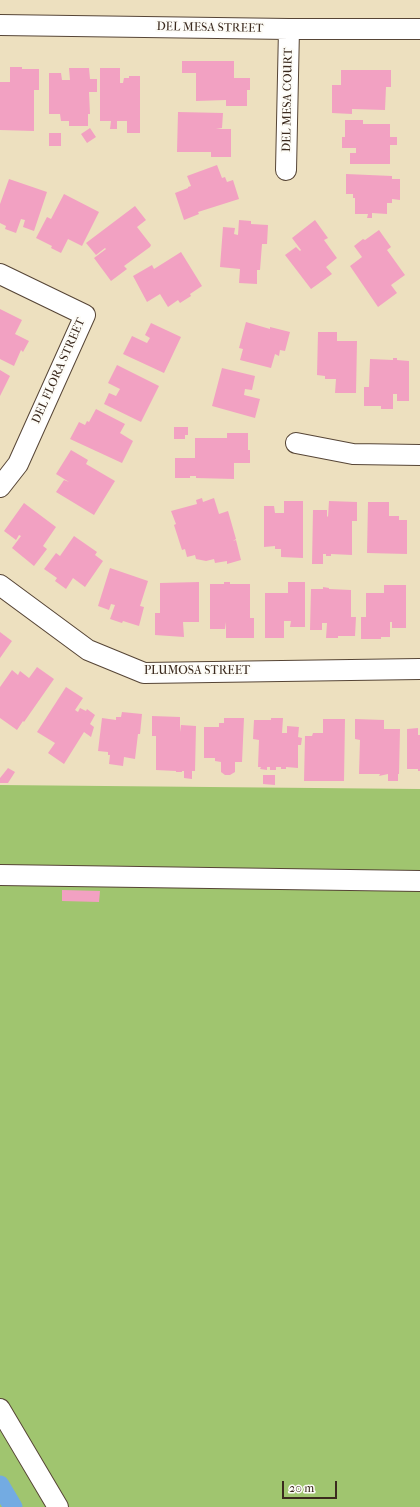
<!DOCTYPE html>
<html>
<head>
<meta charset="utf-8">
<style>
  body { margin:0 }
  #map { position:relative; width:420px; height:1507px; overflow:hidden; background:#ede0bf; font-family:"IM FELL French Canon",serif }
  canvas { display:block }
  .scale { position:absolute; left:282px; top:1481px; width:55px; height:18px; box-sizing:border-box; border:2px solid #3b2a1e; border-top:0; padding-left:5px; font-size:12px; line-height:14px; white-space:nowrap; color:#3b2a1e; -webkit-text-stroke:3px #fdfcf7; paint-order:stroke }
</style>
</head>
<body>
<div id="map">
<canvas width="420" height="1507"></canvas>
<div class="scale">20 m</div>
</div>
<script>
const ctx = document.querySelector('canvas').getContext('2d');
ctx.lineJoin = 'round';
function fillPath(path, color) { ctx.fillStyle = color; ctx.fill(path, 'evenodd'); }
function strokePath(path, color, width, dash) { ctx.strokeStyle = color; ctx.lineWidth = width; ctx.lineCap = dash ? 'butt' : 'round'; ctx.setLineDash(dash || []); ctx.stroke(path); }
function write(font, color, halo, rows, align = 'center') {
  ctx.font = font + ' "IM FELL French Canon",serif'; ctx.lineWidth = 4; ctx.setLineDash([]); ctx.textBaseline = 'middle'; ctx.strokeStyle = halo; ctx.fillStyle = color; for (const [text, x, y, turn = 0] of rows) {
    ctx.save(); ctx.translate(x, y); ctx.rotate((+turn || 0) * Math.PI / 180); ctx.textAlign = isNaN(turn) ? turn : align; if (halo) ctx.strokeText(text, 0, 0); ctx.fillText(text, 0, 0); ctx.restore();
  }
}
fillPath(new Path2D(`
  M0,785L420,789V1507H0Z`), '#a0c56f');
strokePath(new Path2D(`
  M0,1485L13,1507`), '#73abe2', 19);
fillPath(new Path2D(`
  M182,61H234V78H250V90H247V106H226V100L196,101V73H182Z
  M10,67H22V69H39V90H34V131L0,130V82H10Z
  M69,68H89L90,79H97V92H89L90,114H88V126H69V121H61L60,114H49V73H61L62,80H70Z
  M100,68H120V83H123L124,78H129V76H140V133H127V121H117V129H110L111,121H100Z
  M341,70H391V87H386L385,110L352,109V114L332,113V85H341Z
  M178,112L223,113L222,128L216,129H231V157H211V152H177Z
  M345,120H363V124H390V137H397V145H390V164H350V153H356V148H342V137H345Z
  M90,128L96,137L87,143L81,134Z
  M49,133H61V146H49Z
  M217,165L222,178L225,177L227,182L233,180L239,199L198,212L199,214L184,220L175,193L188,188V187L191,186L187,176Z
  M346,174L392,176V179H400V200L392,199V203H387V214L372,213V218H367L368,214H355V198H353V194H346Z
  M9,179L47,192L34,231L23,227L25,220L21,219L16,233L5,229L6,226L0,223V204Z
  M64,194L99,212L82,246L68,239L61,253L51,248L52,246L36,238L47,217L51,219Z
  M135,206L146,220L137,227L151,245L150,247L124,266L127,269L111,281L94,258L106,249L105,248L96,255L86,243Z
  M239,220L251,221V224L268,225L267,244H262L260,270H257V284L239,283L240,269L220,267L223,227L235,228L234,234L238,235Z
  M315,220L328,238L324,240L337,258L326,267L332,274L311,289L285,255L296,247L300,251L301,250L292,238Z
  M379,230L391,247L387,250L405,275L391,285L397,293L378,307L350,266L362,257L354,246L363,239L365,240Z
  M181,252L202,286L190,294L191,296L180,303L178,300L168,307L160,294L147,302L133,276L152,265L154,269Z
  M0,309L22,320L15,334L29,341L23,352L21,350L14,366L0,359Z
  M246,322L270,329V327L290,332L285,351L280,350L279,356L275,354L271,368L240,360L243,349L239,348Z
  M151,323L181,337L164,373L123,354L132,336L147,343L150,338L145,335Z
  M318,332H337V341H357L356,393H335L336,379H325V376L317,375Z
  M393,358H397V360L409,361V401H397V394H393V409H381V406H364V387H369L370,359L393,360Z
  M117,365L159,386L141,422L104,404L109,393L116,396L120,389L108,383Z
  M222,368L255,376L252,390L245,389L244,395L260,399L255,418L212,406Z
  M0,370L10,376L0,396Z
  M96,409L125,424L120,433L133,441L122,463L70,439L79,422L85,425L87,421L89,422Z
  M174,427H188V435H185V439H174Z
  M227,433H248V450H250V463H234V479L196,478V476H190V478H175V458H195V438H227Z
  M71,450L88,460L86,464L115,481L94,515L56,492L64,480L69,482L56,474Z
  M202,498L203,502L214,498L219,514L228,511L236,539L233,541L236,540L241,560L227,564V561L215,563L214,559L206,561L196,559L195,555L187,557L185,549L182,550L174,525L176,524L171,511L197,504L196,500Z
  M284,501H303V558L281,557V549H275V546L264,547V506H274L275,513H284Z
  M329,501L357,502V521H352V555L331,554V556H326V554H323V564H312L313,510H327V516L328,517Z
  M368,502H389V516H399V520H407V554L367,553Z
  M24,503L56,527L43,546L47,549L34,566L12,548L21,536L19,535L16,540L4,531Z
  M74,536L97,552L95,555L103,561L85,587L73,578L66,589L55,581L57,578L44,569L56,553L60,556Z
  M110,568L148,581L140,606L144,607L139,626L123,621L122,623L110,619L115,605L111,604L109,610L98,606Z
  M199,582V622H183L184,637L155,635V613H160V583Z
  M224,582H230V584H250V618H254V638H226V622L225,629H210V584H224Z
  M288,582H305V627H290L291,621H284V638H265V593H288Z
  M384,585H406V628H392V622H390V637H381V639H361V617H366V593H384Z
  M323,587L329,588V589L351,590V617H356L355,636H338V638H326L327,623H322V630H310L311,589H323Z
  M0,632L12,641L0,658Z
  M37,667L54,679L24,722L23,721L17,730L0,718V687L12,670L18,675L20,671L29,678Z
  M66,687L83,698L75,710L78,712L80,708L86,711L87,709L95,715L90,724L94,727L91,737L84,732L64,764L48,753L55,743L37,732Z
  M122,712L142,714L140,734H138L135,759L124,757L123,766L109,764L110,755H108V752L98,751L102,718L116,720V717H121Z
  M152,716L180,717V732L181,725L196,726L195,771H192V779L184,778V771H182V772H176V771L156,770V736H152Z
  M224,718H244L242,762H235V772L230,775H225L221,772V762L215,761V758H204V727H219V723H224Z
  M271,718H283L282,733H287V726L299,727L298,737L302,738L301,745H298V768L286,767V769H281V767H276V770H270V767H267V770L260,769L261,767H258L259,740L253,739L254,720H271Z
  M323,719H345L344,781H304L305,736H312L313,733H323Z
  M355,719L384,720V729H400L399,774H398V781H388V774L379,776L380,774H359L360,740L355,739Z
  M418,728V735H420V771H418V769H407V729Z
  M8,768L15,772L8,783H0V778Z
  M263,775H275V785L263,784Z
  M62,890L100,891L99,902L62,901Z`), '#f2a1c2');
const minor = new Path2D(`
  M0,25L289,29H420
  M286,170L289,29
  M0,274L85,315L18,464L0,487
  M296,443L353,454L420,455
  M0,585L88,650L144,673L420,669
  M0,875L420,881
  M0,1409L58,1507`);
strokePath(minor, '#564536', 22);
strokePath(minor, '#fff', 20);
write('12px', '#3b2a1e', '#fdfcf7', [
  ["DEL MESA STREET",210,28,1],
  ["DEL MESA COURT",288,100,-89],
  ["DEL FLORA STREET",59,371,-66],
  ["PLUMOSA STREET",197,671]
]);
</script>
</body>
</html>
